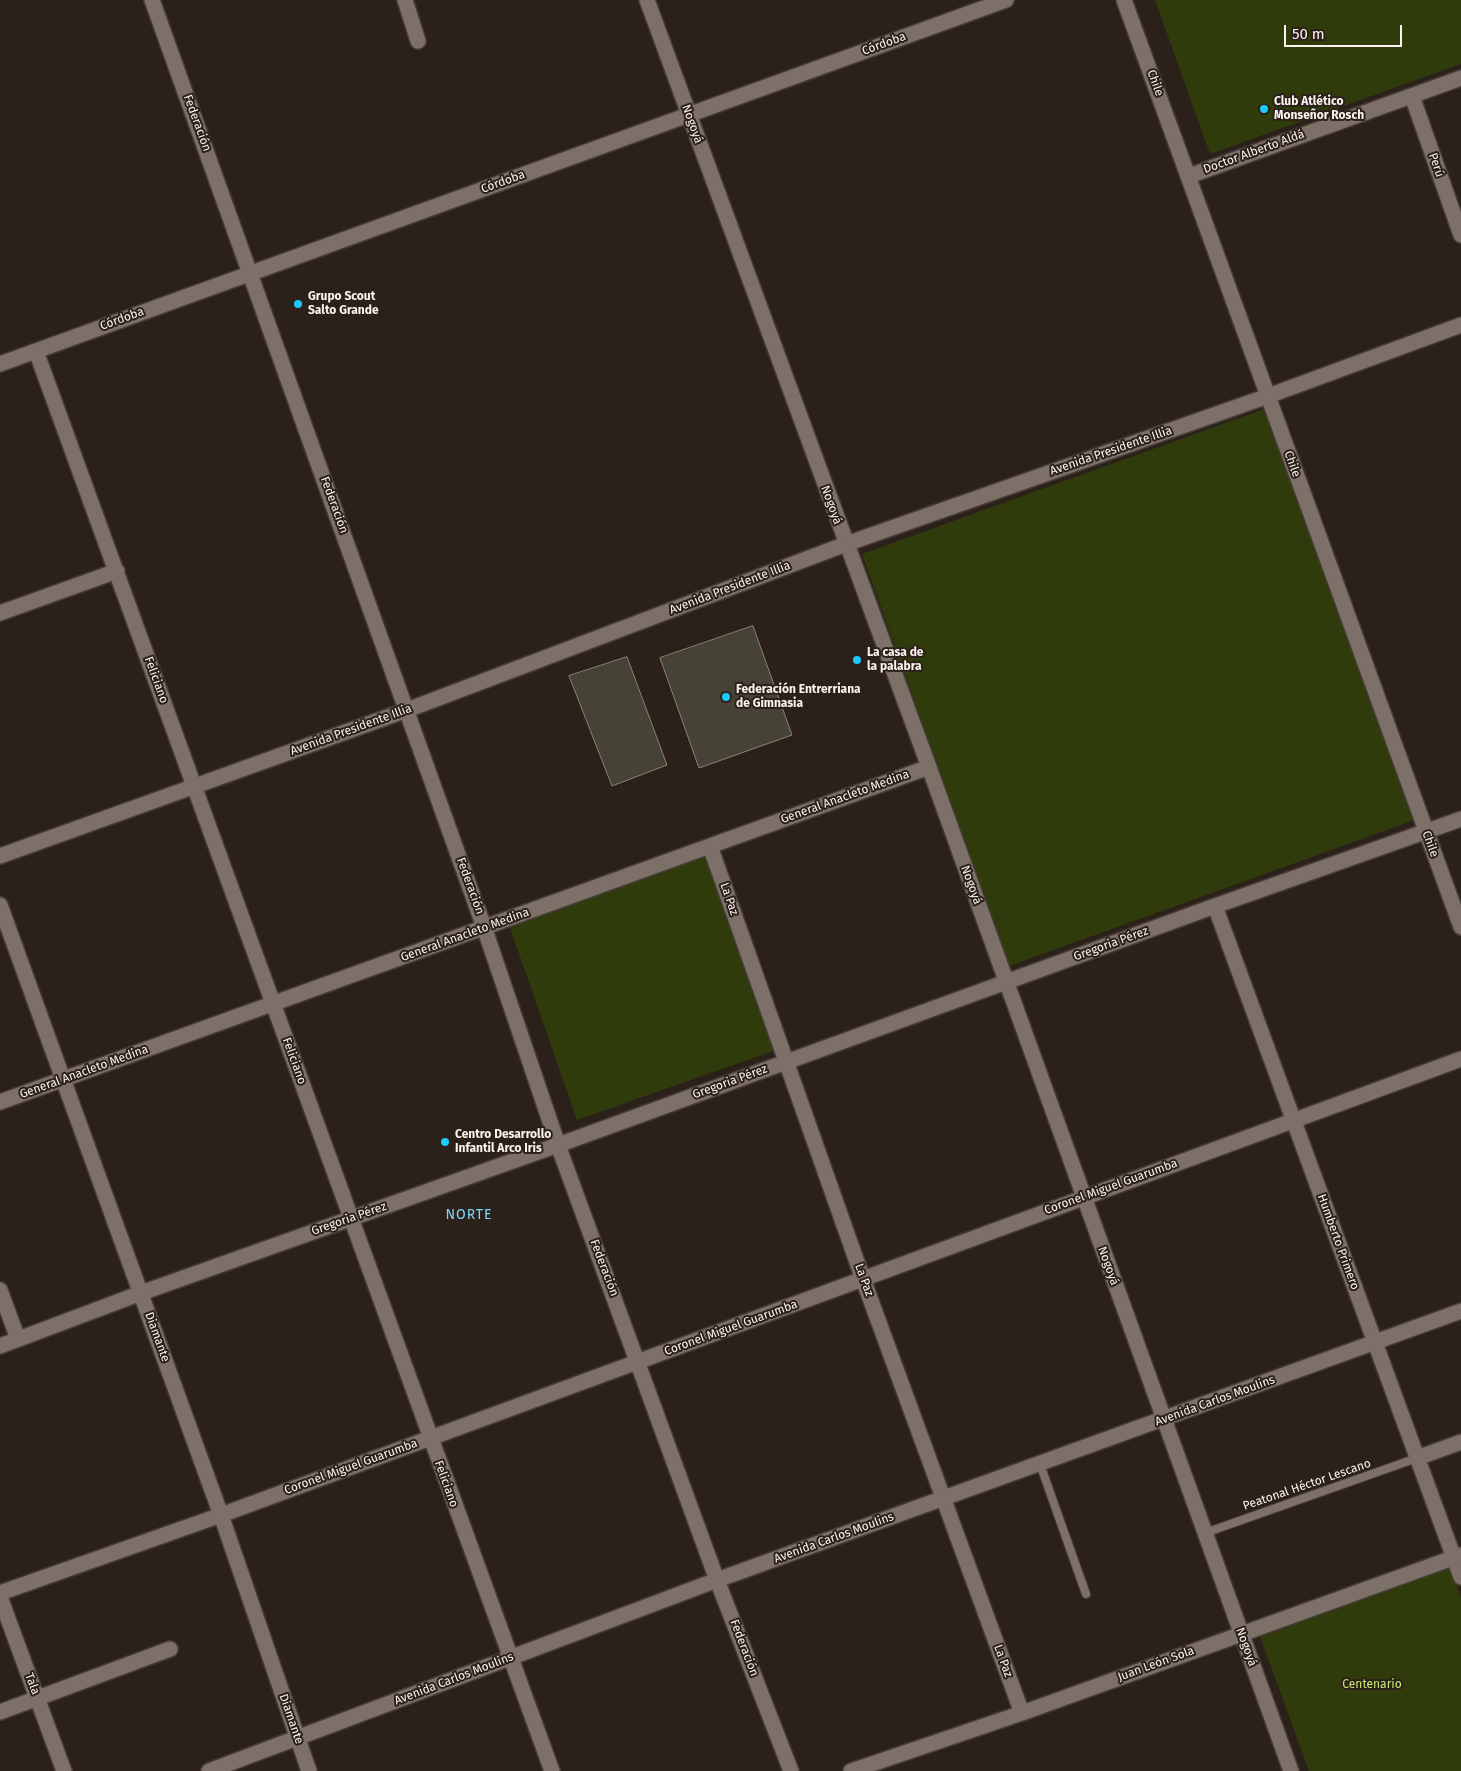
<!DOCTYPE html>
<html>
<head>
<meta charset="utf-8">
<style>
  body { margin:0 }
  #map { position:relative; width:1461px; height:1771px; overflow:hidden; background:#2c211a; font-family:"Fira Sans",sans-serif }
  canvas { display:block }
  .scale { position:absolute; left:1284px; top:25px; width:118px; height:22px; box-sizing:border-box; border:2px solid #fbf3ef; border-top:0; padding-left:6px; font-size:15px; line-height:18px; white-space:nowrap; color:#fbf3ef; -webkit-text-stroke:4px #2c211a; paint-order:stroke }
</style>
</head>
<body>
<div id="map">
<canvas width="1461" height="1771"></canvas>
<div class="scale">50 m</div>
</div>
<script>
const ctx = document.querySelector('canvas').getContext('2d');
ctx.lineJoin = 'round';
function fillPath(path, color) { ctx.fillStyle = color; ctx.fill(path, 'evenodd'); }
function strokePath(path, color, width, dash) { ctx.strokeStyle = color; ctx.lineWidth = width; ctx.lineCap = dash ? 'butt' : 'round'; ctx.setLineDash(dash || []); ctx.stroke(path); }
function write(font, color, halo, rows, align = 'center') {
  ctx.font = font + ' "Fira Sans",sans-serif'; ctx.lineWidth = 4; ctx.setLineDash([]); ctx.textBaseline = 'middle'; ctx.strokeStyle = halo; ctx.fillStyle = color; for (const [text, x, y, turn = 0] of rows) {
    ctx.save(); ctx.translate(x, y); ctx.rotate((+turn || 0) * Math.PI / 180); ctx.textAlign = isNaN(turn) ? turn : align; if (halo) ctx.strokeText(text, 0, 0); ctx.fillText(text, 0, 0); ctx.restore();
  }
}
fillPath(new Path2D(`
  M1155,0H1461V64L1210,154Z
  M1275,405L1423,817L1009,966L862,554Z
  M707,855L776,1050L577,1120L509,925Z
  M1449,1564L1461,1598V1771H1309L1259,1634Z`), '#2f3b0b');
const building = new Path2D(`
  M753,626L792,735L699,768L660,658Z
  M627,657L667,765L612,786L569,676Z`);
fillPath(building, '#474236');
strokePath(building, '#898376', 1);
const lane = new Path2D(`
  M1040,1464L1086,1594
  M1205,1533L1417,1458`);
const street = new Path2D(`
  M152,0L484,927L558,1145L717,1580L791,1771
  M405,0L418,41
  M647,0L929,767L1291,1771
  M1124,0L1461,927
  M1412,96L1461,235
  M1189,176L1461,78
  M36,351L552,1771
  M0,364L1006,0
  M0,613L117,571
  M710,846L863,1279L1022,1713
  M1215,906L1461,1577
  M0,1102L929,767
  M0,1290L18,1339
  M0,1346L141,1293L558,1145L1215,906L1461,819
  M1417,1458L1461,1442
  M0,1593L221,1515L1461,1059
  M0,1597L64,1771
  M0,1712L170,1649
  M851,1771L1022,1713L1461,1555`);
const secondary = new Path2D(`
  M0,856L407,710L846,544L1268,396L1461,325
  M0,905L221,1515L309,1771
  M209,1771L717,1580L1461,1311`);
strokePath(lane, '#473d38', 10);
strokePath(street, '#473d38', 18);
strokePath(secondary, '#473d38', 18);
strokePath(lane, '#7d7068', 8);
strokePath(street, '#7d7068', 15);
strokePath(secondary, '#7d7068', 15);
for (const [x, y, r, color] of [
  [1264,109,5,"#1bc9fc"],
  [298,304,5,"#1bc9fc"],
  [857,660,5,"#1bc9fc"],
  [726,697,5,"#1bc9fc"],
  [445,1142,5,"#1bc9fc"]
]) { const dot = new Path2D(); dot.arc(x, y, r, 0, 2 * Math.PI); ctx.fillStyle = color; ctx.fill(dot); strokePath(dot, '#2c211a', 2); }
write('12px', '#fbf3ef', '#2c211a', [
  ["Córdoba",884,44,-20],
  ["Chile",1155,83,70],
  ["Federación",197,123,70],
  ["Nogoyá",692,124,70],
  ["Doctor Alberto Aldá",1254,152,-20],
  ["Perú",1436,165,71],
  ["Córdoba",503,182,-20],
  ["Córdoba",122,319,-20],
  ["Avenida Presidente Illia",1111,451,-19],
  ["Chile",1292,464,70],
  ["Federación",334,505,70],
  ["Nogoyá",831,505,70],
  ["Avenida Presidente Illia",730,588,-21],
  ["Feliciano",156,680,70],
  ["Avenida Presidente Illia",351,730,-20],
  ["General Anacleto Medina",845,797,-20],
  ["Chile",1430,844,70],
  ["Nogoyá",971,885,70],
  ["Federación",470,886,70],
  ["La Paz",729,899,71],
  ["General Anacleto Medina",465,935,-20],
  ["Gregoria Pérez",1111,944,-20],
  ["Feliciano",294,1061,70],
  ["General Anacleto Medina",84,1072,-20],
  ["Gregoria Pérez",730,1082,-20],
  ["Coronel Miguel Guarumba",1111,1187,-20],
  ["Gregoria Pérez",349,1219,-19],
  ["Humberto Primero",1338,1242,70],
  ["Nogoyá",1108,1266,70],
  ["Federación",604,1268,69],
  ["La Paz",864,1280,70],
  ["Coronel Miguel Guarumba",731,1328,-20],
  ["Diamante",157,1337,70],
  ["Avenida Carlos Moulins",1215,1401,-20],
  ["Coronel Miguel Guarumba",351,1467,-20],
  ["Feliciano",446,1484,70],
  ["Peatonal Héctor Lescano",1307,1485,-19],
  ["Avenida Carlos Moulins",834,1538,-20],
  ["Nogoyá",1246,1647,70],
  ["Federación",744,1648,69],
  ["La Paz",1003,1661,70],
  ["Juan León Sola",1156,1664,-20],
  ["Avenida Carlos Moulins",454,1679,-21],
  ["Tala",32,1684,70],
  ["Diamante",291,1719,71]
]);
write('bold 12px', '#fbf3ef', '#2c211a', [
  ["Club Atlético",1274,102],
  ["Monseñor Rosch",1274,116],
  ["Grupo Scout",308,297],
  ["Salto Grande",308,311],
  ["La casa de",867,653],
  ["la palabra",867,667],
  ["Federación Entrerriana",736,690],
  ["de Gimnasia",736,704],
  ["Centro Desarrollo",455,1135],
  ["Infantil Arco Iris",455,1149]
], 'left');
write('12px', '#c7e773', '#2c211a', [
  ["Centenario",1372,1685]
]);
ctx.letterSpacing = '1px';
write('14px', '#7cd7fa', '#2c211a', [
  ["NORTE",469,1215]
]);
ctx.letterSpacing = '0px';
</script>
</body>
</html>
